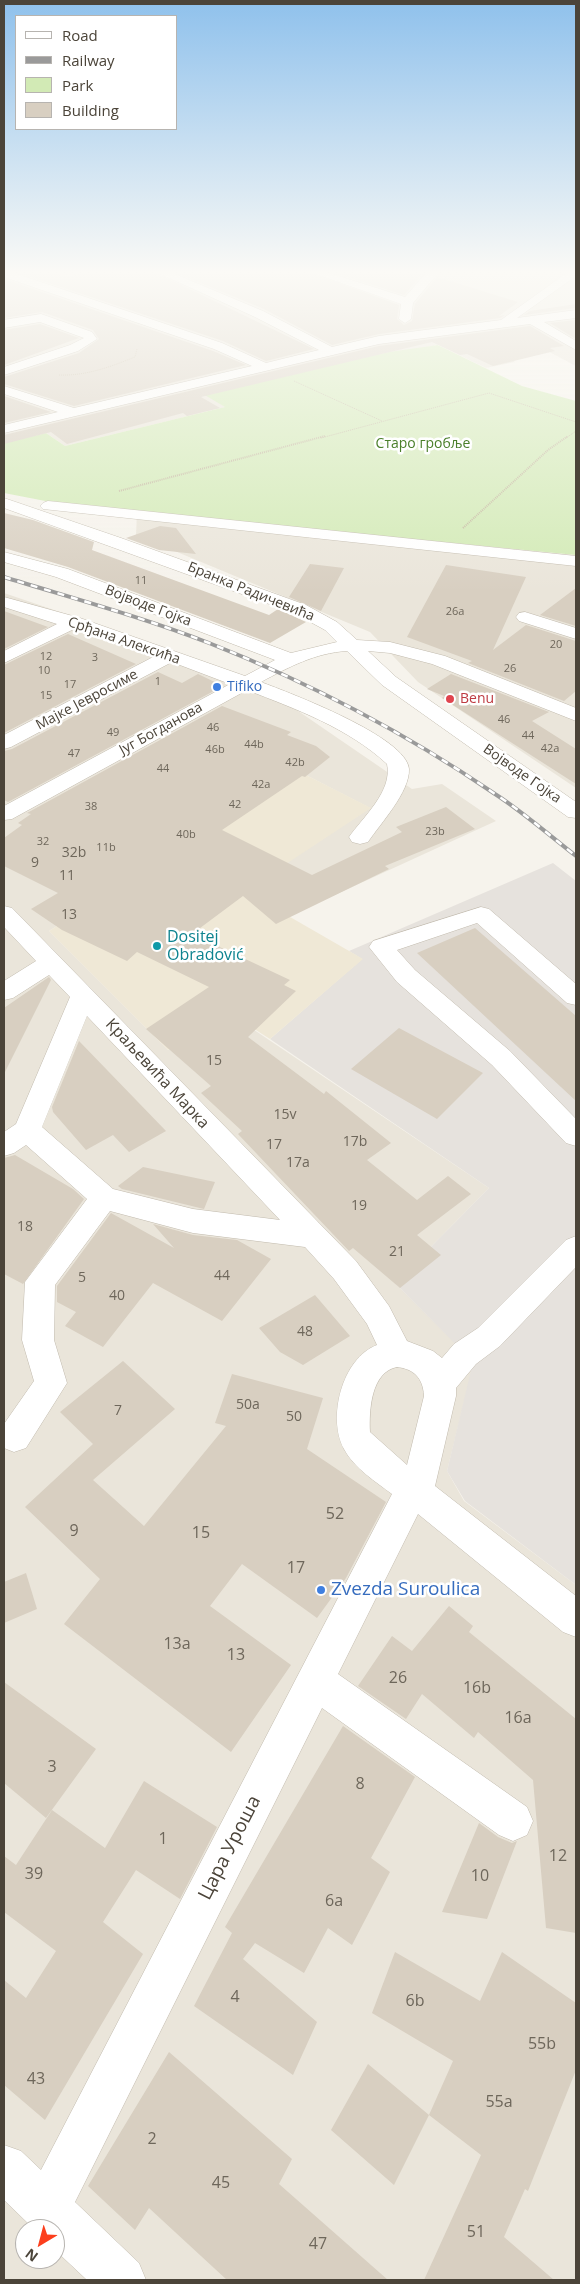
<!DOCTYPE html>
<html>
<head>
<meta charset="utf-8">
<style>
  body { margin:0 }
  #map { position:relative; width:580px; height:2284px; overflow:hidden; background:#f6f3ec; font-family:"Open Sans",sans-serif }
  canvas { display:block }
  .frame { position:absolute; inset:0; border:5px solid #4b4439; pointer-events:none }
  .legend { position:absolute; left:15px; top:15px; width:162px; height:115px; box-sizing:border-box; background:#fff; border:1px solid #b7b4b0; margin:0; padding:6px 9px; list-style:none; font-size:15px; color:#4b4439 }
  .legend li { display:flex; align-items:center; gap:10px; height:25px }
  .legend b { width:25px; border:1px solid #b7b4b0 }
  .north { position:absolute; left:15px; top:2219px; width:50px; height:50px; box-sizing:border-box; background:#fff; border:1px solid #b7b4b0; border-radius:50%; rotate:217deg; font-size:14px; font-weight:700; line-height:20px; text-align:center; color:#4b4439 }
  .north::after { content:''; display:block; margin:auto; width:18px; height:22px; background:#fc3f1d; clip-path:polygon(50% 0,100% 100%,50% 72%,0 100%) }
</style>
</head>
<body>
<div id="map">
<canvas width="580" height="2284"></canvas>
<div class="frame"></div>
<ul class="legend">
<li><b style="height:6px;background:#fff"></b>Road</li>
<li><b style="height:6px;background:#9a9a9a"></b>Railway</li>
<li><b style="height:14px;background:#d2eab5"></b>Park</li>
<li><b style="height:14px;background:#d8cfc1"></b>Building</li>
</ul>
<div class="north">N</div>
</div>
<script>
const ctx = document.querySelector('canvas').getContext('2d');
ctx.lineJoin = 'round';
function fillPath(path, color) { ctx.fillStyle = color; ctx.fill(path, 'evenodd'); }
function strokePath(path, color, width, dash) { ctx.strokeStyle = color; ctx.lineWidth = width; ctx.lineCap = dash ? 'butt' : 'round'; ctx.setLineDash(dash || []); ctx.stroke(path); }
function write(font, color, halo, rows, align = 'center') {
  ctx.font = font + ' "Open Sans",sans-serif'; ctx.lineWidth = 5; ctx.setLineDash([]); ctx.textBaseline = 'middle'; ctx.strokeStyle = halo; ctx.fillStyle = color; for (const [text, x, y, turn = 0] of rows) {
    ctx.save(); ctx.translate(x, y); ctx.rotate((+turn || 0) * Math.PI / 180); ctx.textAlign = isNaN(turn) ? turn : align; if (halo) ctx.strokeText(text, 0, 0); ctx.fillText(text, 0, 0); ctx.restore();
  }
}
fillPath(new Path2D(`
  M4,272H576V366L530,342L500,349L515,362L486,368L438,345L204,394L226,407L65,446L46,433L4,443Z
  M137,512L576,555V788L418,682L370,632L136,535Z
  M4,593L119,632L266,689L412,789L442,784L496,821L289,916L244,890L370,808L300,772L49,931L168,1050L226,1011L489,1188L395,1283L474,1362L447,1471L464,1501L576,1585V2280H4ZM25,2229H55V2259H25Z`), '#eae5da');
fillPath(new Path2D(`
  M553,863L576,881V1585L465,1501L447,1471L473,1362L395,1283L489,1188L270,1039L362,959L349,951Z`), '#e6e2dd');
fillPath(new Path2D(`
  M300,772L371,808L245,891L363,959L270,1039L226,1011L168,1050L49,931Z`), '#efe8d6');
fillPath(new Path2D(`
  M438,345L522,386L576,401V555L71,506L4,493V443L46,433L65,446L225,407L203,394L389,352Z`), '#d2eab5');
fillPath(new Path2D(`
  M16,272H52L68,277L87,272H154L314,349L266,361L223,341Z
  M174,272H308L399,305L397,319L404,325L412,321L415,304L437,277L518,302L499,316L505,315L500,318L379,334L332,345L264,309Z
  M332,272H419L423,273L404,295Z
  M4,279L213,351L246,365L74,406L4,384V377L79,353L99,339L93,330L42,312L4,318Z
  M576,304V308L524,315L530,311Z
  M576,320V339L550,323Z
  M40,324L79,338L4,365V330Z
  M530,326L564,346L550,348L555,351L493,366L467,354L460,355L432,342L201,397L220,408L187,416L183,413L67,444L51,432L4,444V435L379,346Z
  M4,396L51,412L4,423Z
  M4,513L33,520L94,542L92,550L269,615L278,609L306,622L270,643L68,567L4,548Z
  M160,526L176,528L196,554L159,550L126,538Z
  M310,564L344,568L321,611L289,597Z
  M446,565L526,577L493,650L526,625L576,641V691L564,701L468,663L472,661L407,637Z
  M576,588V626L540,615Z
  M4,611L48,627L4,649Z
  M68,634L136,664L4,733V665Z
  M158,672L182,683L198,674L223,686L8,802L4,800V751L12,749Z
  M451,674L549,712L532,721L576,749V784L442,698L444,696L427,689Z
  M222,706L291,732L287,735L316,746L330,757L305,777L302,776L222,830L312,875L402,832L396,827L446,807L475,829L385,866L389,869L276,924L243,896L192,934L290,980L284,985L296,991L248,1037L324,1094L326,1091L391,1143L367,1160L417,1200L448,1176L471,1194L417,1235L441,1255L400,1288L353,1248L349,1251L238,1134L242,1131L201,1093L211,1086L146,1029L209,987L137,952L127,961L62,930L31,909L58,893L4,866V838L22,825L18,823L31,814L27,813Z
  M475,928L576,1016V1101L417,953Z
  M49,977L51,980L4,1074V1008Z
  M399,1028L483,1073L437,1119L351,1069Z
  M79,1041L166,1131L129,1152L113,1135L86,1150L53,1112L52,1107Z
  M15,1155L73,1189L84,1199L23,1284L4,1274V1158Z
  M143,1167L215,1182L204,1209L122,1189L118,1186Z
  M111,1213L174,1248L153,1224L193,1235L237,1240L271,1259L222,1321L153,1283L103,1347L65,1326L76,1312L57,1302V1286Z
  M315,1295L350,1336L303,1365L280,1352L259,1328Z
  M123,1361L175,1409L93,1480L144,1526L226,1426L215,1423L232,1374L323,1398L307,1449L386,1502L346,1578L317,1618L242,1564L210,1606L291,1665L231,1752L64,1624L100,1579L25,1507L93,1444L60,1412Z
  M26,1573L37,1609L4,1623V1582Z
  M449,1606L473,1626L469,1632L576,1719V1933L546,1928L533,1780L478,1732L474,1738L422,1694L406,1719L358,1686L392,1636L412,1651Z
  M4,1682L96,1749L46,1818L4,1783Z
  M343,1726L415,1777L371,1858L390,1872L352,1945L328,1928L304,1973L255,1943L243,1959L317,2022L293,2075L194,2006L232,1933L225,1927Z
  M144,1781L217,1827L180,1899L136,1870L103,1922L143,1954L45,2120L4,2085V1980L26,1998L56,1951L4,1912V1856L16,1865L52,1810L105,1848Z
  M479,1823L498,1837L512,1843L517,1841L487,1919L442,1912Z
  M395,1952L480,2001L502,1952L576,2003V2070L528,2191L525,2189L504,2237L554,2280H424L481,2155L429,2115L453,2061L372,2013Z
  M169,2052L292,2159L279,2184L388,2280H227L149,2208L135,2230L88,2186Z
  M368,2064L429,2115L394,2185L331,2130Z`), '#d8cfc1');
const minor = new Path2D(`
  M4,272H11L222,343L266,363L319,350L255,317L156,272H170L263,311L332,347L379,336L501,320L568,272H576V276L517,318L576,310V318L544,322L576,341V350L530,324L379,344L4,433V425L58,412L4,394V386L74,408L252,366L214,349L4,277Z
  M310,272H326L405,297L427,272H439L413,303L411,319L405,323L399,319L401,304Z
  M41,314L92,332L97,339L78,351L4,375V367L70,345L84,338L40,322L4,328V320Z
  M4,498L121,538L306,605L337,622L357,640L390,642L445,656L576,708V721L432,664L390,653L368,651L396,677L576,802V818L568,817L382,685L347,651C315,653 289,667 261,682C290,693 407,737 409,769C410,792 380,824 368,842L360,844L352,842L349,837C363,817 393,791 387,764C348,728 296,709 247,690L12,819L4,820V806L230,684L172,662L11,747L4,749V735L155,656L74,629L4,663V651L57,624L4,607V597L80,618L245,676L275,660L56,577L4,562V552L68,569L291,653L337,642L325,630L294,613L4,508Z
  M48,501L576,556V566L43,509L40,506L43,503Z
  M525,612L576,628V639L519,621L516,617L519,613Z
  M4,906L12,908L356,1261L389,1306L407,1341L433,1351L442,1358L454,1344L478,1328L566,1240L576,1236V1267L500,1346L476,1364L456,1388V1396L435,1486L576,1596V1637L563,1632L418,1514L338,1674L527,1807L533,1821L527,1835L513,1841L499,1835L322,1708L75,2202L139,2263L146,2280H87L55,2250V2229H34L4,2200V2145L21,2151L41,2170L392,1494C376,1482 354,1468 344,1449C327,1418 342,1358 377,1345L367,1324L334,1279L305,1247L193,1233L110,1211L55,1285L54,1340L67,1383L26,1448L14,1452L4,1448V1424L34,1381L22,1340L25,1282L87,1199L26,1145L14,1153L4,1156V1132L16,1124L70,997L49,975L13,998L4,1000V981L36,961L4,927ZM87,1016L280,1220L193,1209L113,1189L42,1127ZM397,1367C414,1369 423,1378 424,1396L407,1465L370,1432C369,1410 371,1372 397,1367Z
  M481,907L489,909L576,984V1005L567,1003L477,923L397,950L415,970L510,1051L576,1119V1146L566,1143L492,1065L397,982L369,947L373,941Z`);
strokePath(minor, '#c2bbae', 1);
strokePath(new Path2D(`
  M59,375C86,376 110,367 135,357L137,349
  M294,381L382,421
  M321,438L489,393L576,422
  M566,438L576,431`), '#c4b79f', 1, [1, 1]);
strokePath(new Path2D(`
  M119,491L325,436
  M463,528L548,450L568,436`), '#c4b79f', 2, [1, 1]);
fillPath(minor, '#fff');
const rail = new Path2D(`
  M4,577C72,598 142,617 209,643C308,682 407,734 495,794C523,812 549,835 576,856`);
strokePath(rail, '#9a9a9a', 4);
strokePath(rail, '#fff', 2.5, [7]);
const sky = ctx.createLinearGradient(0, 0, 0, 592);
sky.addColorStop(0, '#8fc1ec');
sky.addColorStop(0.46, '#fbfaf6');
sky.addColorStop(1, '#fbfaf600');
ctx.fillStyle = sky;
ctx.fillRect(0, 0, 580, 592);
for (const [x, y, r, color] of [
  [217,687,5,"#3f7fe0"],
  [450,699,5,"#e0444e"],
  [157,946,5,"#0f9aa8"],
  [321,1590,5,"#3f7fe0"]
]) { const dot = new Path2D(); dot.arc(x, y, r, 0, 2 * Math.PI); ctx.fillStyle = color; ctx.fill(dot); strokePath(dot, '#fff', 2); }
write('11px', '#6e675b', null, [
  ["11",141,581],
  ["26a",455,612],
  ["20",556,645],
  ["12",46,657],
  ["3",95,658],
  ["26",510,669],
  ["10",44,671],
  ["1",158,682],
  ["17",70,685],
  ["15",46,696],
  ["46",504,720],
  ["46",213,728],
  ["49",113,733],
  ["44",528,736],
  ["44b",254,745],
  ["42a",550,749],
  ["46b",215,750],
  ["47",74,754],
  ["42b",295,763],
  ["44",163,769],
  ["42a",261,785],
  ["42",235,805],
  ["38",91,807],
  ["23b",435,832],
  ["40b",186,835],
  ["32",43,842],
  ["11b",106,848]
]);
write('14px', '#4a7f2a', '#fff', [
  ["Старо гробље",423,444]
]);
write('14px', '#4b4439', '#fff', [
  ["Бранка Радичевића",251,592,22],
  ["Војводе Гојка",148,606,21],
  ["Срђана Алексића",124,641,19],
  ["Мајке Јевросиме",87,700,-28],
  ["Југ Богданова",161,729,-29],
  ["Војводе Гојка",522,774,35]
]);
write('14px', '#366cbe', '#fff', [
  ["Tifiko",227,687]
], 'left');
write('14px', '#be3a42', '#fff', [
  ["Benu",460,699]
], 'left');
write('14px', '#6e675b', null, [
  ["32b",74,853],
  ["9",35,863],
  ["11",67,876],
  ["13",69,915],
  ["15",214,1061],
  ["15v",285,1115],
  ["17b",355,1142],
  ["17",274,1145],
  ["17a",298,1163],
  ["19",359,1206],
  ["18",25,1227],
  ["21",397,1252],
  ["44",222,1276],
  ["5",82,1278],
  ["40",117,1296],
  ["48",305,1332],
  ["50a",248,1405],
  ["7",118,1411],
  ["50",294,1417]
]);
write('16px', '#0d838f', '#fff', [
  ["Dositej",167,937],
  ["Obradović",167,955]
], 'left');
write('16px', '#4b4439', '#fff', [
  ["Краљевића Марка",157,1074,47]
]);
write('16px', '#6e675b', null, [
  ["52",335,1514],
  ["9",74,1531],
  ["15",201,1533],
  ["17",296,1568],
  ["13a",177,1644],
  ["13",236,1655],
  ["26",398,1678],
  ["16b",477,1688],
  ["16a",518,1718],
  ["3",52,1767],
  ["8",360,1784],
  ["1",163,1839],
  ["12",558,1856],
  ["39",34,1874],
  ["10",480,1876],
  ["6a",334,1901],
  ["4",235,1997],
  ["6b",415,2001],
  ["55b",542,2044],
  ["43",36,2079],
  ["55a",499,2102],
  ["2",152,2139],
  ["45",221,2183],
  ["51",476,2232],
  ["47",318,2244]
]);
write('19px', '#366cbe', '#fff', [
  ["Zvezda Suroulica",331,1590]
], 'left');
write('19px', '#4b4439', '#fff', [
  ["Цара Уроша",230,1848,-63]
]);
</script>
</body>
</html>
